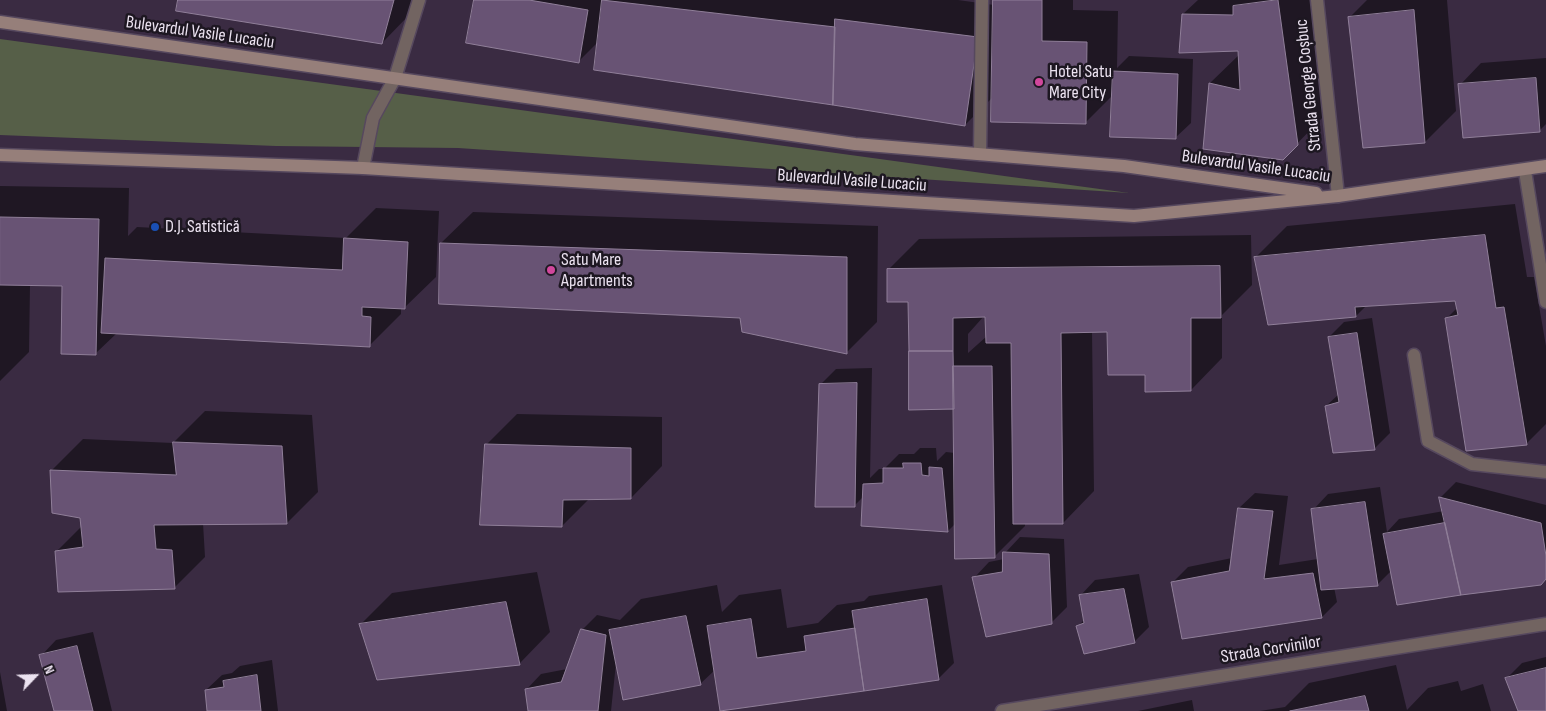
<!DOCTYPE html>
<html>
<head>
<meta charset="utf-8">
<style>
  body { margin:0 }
  #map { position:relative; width:1546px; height:711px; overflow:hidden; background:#3a2b42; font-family:"Sofia Sans Condensed",sans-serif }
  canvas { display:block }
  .north { position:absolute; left:10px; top:651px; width:50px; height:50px; -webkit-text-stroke:4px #1d1721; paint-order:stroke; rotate:66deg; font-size:14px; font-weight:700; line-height:20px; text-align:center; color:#ebe2f0 }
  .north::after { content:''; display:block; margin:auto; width:18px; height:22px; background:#ebe2f0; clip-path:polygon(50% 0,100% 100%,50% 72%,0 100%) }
</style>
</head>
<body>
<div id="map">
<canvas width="1546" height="711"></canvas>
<div class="north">N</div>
</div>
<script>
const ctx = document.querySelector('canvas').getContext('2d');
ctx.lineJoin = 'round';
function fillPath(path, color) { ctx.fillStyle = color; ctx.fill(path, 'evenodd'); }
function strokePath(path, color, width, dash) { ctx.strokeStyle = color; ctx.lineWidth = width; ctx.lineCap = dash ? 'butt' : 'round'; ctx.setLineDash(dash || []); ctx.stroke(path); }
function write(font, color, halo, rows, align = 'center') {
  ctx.font = font + ' "Sofia Sans Condensed",sans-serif'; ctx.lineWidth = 5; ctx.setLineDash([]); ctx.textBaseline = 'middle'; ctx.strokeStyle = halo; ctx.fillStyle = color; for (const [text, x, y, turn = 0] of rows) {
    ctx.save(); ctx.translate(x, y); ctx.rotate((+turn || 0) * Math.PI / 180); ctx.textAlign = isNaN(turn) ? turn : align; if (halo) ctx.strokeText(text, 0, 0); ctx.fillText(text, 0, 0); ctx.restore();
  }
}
fillPath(new Path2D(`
  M0,39L1129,193L458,148L276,146L0,135Z`), '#565f48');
fillPath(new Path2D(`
  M179,0H416L413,11L382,43Z
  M475,0H958L994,5V0H1073V10L1118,11L1117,68L1129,56L1193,59L1191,123L1175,138L1113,95L1086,122L993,97L965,125L598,42L578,62Z
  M1198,0H1313L1328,112L1282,159L1204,148L1210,83L1240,54V50L1183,14Z
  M1367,0H1447L1456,111L1425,142L1349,18Z
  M1546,58V124L1540,130L1460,85L1481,63Z
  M0,186L129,188L128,236L137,227L346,238L376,208L439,211L436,277L404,308H401V314L370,345L117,333L96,353L63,285H30L29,352L0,381Z
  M1515,204L1527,277H1534L1546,346V424L1526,444L1447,318L1458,307L1456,300L1367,305L1356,316L1269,324L1256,257L1287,226Z
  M473,212L878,226L877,322L846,353L741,317L441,243Z
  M1251,235L1252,285L1222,315V358L1191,390L1147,374L1108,331H1092L1094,491L1063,523H1025V526L994,557L956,523L948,531L863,497L854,506L821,384L836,369L872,368L870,478L879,469H884L899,454H914L920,448H936L937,461L946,452L955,453V408L909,301L888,270L919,239ZM984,316H987V336L968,353V334Z
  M1372,318L1390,433L1374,449L1326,406L1339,394L1329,337L1344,322Z
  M205,411L312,415L318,492L287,523H203L205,557L174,588L57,551L82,526L81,517L52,470L83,439L173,443Z
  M517,414L662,417V466L631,498H590L562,526L486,445Z
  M1456,482L1546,505V578L1391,571L1377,585L1334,587L1337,602L1322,617L1173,582L1188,567L1232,558L1239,508L1255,493L1288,496L1279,565L1318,559L1313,510L1328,494L1380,487L1387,532L1399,519L1444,511L1441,497ZM1451,521V523L1400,532V530Z
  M1020,537L1064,539L1067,607L1052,622L974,578L989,562L1004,559L1005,553Z
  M537,572L550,632L519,664L361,624L392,593Z
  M1139,574L1149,627L1134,642L1078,626L1085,619L1080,596L1095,580Z
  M717,585L722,612L739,595L781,589L787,628L818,623L837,605L864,601L869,596L942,585L954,663L939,678L721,711L715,670L700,684L616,663L611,711H529L526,690L541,674L567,669L582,630L597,615L620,620L641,599Z
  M93,632L112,711H56L41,656L56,640Z
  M1546,657V711H1520L1507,678L1522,663Z
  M272,660L278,711H218L206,690L222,675L232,673L240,666Z
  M1396,665L1407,710L1428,688L1458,681L1461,691L1483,684L1491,711H1260L1285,707L1309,683Z
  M0,672L7,711H0Z
  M1192,700L1194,711H1137H1138Z`), '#0007');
const building = new Path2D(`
  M178,0H394L382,44L176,11Z
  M474,0H529L588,10L579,63L466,43Z
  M602,0L835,27L833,105L594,70Z
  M993,0H1042V41L1087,42L1086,124L991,122Z
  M1278,0L1298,145L1283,160L1203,149L1209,83L1240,90L1238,51L1179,53L1182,14L1233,15V6Z
  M1414,10L1425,143L1363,148L1348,17Z
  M835,19L978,37L965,126L833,105Z
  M1113,71L1178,74L1176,139L1110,137Z
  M1536,78L1540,132L1463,138L1458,84Z
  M0,217L99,219L96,355L61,354L62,286L0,285Z
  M1485,235L1496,308L1504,307L1527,445L1466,451L1445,318L1458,315L1455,301L1355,307L1356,317L1268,325L1254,257Z
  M344,238L408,242L405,309L362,307V316L371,317L370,347L101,333L105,258L342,270Z
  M440,243L847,257V354L742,332L740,318L439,304Z
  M1220,266L1221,318H1191V391L1145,392V375H1108L1107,332L1061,333L1063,524H1013L1011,343H986L985,317L953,318V351H909L908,302H887V269Z
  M1357,333L1375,450L1333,453L1325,406L1339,402L1328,337Z
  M909,351H953L954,409L909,410Z
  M953,366H992L995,558L955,559Z
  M857,383L855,507H815L819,384Z
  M173,442L282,446L287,524L154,525L156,549L172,550L175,589L58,592L55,551L83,547L80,518L52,513L50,470L176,475Z
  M485,444L631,448V499L563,500L562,527L480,525Z
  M903,463H921L922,475L929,476V467L942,468L948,532L861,526L863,484L883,483V468H903Z
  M1439,497L1541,523L1546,556V579L1541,585L1461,595Z
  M1365,502L1378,586L1321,590L1311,509Z
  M1238,508L1273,511L1264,579L1313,573L1322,618L1182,639L1171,582L1229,571Z
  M1445,523L1461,595L1397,605L1383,534Z
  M1003,552L1049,554L1052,624L986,637L972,577L1002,572Z
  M1124,589L1135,643L1084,654L1076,626L1084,623L1079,595Z
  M927,599L939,680L864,691L852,611Z
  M506,602L520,665L377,680L359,624Z
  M686,616L701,685L623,700L609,630Z
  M751,619L757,658L806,651L804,636L855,628L864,691L720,711L707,626Z
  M581,629L606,635L598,711H528L525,689L561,682Z
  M77,646L93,711H54L39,655Z
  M1546,668V711H1518L1505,678Z
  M257,675L261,711H207L205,690L224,687L223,681Z
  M1365,696L1369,711H1290Z`);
fillPath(building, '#685374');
strokePath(building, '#907f99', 1);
const minor = new Path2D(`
  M1317,0L1338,196
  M980,154L982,0
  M363,168L373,118L395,78L419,0
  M1525,171L1546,302
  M1414,355L1428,441L1472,464L1546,472
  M1002,711L1546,624`);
const secondary = new Path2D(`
  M0,22L855,144L1124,166L1316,193
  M0,155L363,168L1134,216L1338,196L1546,166`);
strokePath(minor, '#56485e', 15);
strokePath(secondary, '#56485e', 15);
strokePath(minor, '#726461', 12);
strokePath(secondary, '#967f7a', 12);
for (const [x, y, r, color] of [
  [1039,82,5,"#d1479c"],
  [155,227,5,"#1a4fb4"],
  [551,270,5,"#d1479c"]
]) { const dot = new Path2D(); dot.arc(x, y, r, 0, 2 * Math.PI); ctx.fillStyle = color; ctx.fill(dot); strokePath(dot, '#1d1721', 2); }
write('18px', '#ebe2f0', '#1d1721', [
  ["Bulevardul Vasile Lucaciu",200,33,8],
  ["Strada George Coșbuc",1309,85,-96],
  ["Bulevardul Vasile Lucaciu",1256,167,8],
  ["Bulevardul Vasile Lucaciu",852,181,4],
  ["Strada Corvinilor",1271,650,-9]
]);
write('18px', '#ebe2f0', '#1d1721', [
  ["Hotel Satu",1049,72],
  ["Mare City",1049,93],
  ["D.J. Satistică",165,227],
  ["Satu Mare",561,260],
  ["Apartments",561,281]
], 'left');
</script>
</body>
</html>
